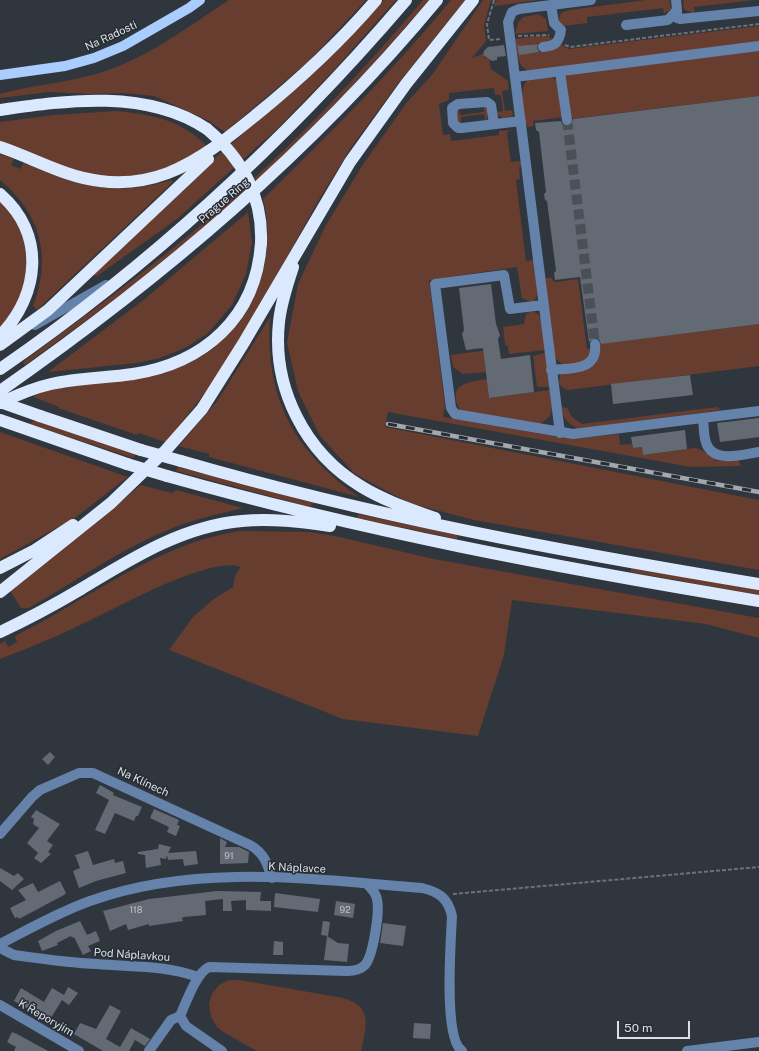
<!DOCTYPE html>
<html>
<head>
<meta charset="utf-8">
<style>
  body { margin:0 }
  #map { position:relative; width:759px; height:1051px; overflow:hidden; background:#30363e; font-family:"Public Sans",sans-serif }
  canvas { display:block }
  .scale { position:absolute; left:617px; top:1021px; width:73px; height:18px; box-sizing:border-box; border:2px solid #dce0e5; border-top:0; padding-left:5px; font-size:12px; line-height:14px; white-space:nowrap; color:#dce0e5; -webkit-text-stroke:3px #262c34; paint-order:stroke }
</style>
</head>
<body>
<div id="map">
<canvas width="759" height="1051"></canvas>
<div class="scale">50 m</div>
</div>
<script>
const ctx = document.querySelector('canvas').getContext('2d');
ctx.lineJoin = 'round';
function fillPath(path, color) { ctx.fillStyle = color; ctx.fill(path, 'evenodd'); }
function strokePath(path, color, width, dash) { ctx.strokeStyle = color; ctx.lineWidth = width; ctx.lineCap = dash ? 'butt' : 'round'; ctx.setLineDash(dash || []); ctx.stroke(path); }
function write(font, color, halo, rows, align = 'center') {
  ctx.font = font + ' "Public Sans",sans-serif'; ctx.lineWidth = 3; ctx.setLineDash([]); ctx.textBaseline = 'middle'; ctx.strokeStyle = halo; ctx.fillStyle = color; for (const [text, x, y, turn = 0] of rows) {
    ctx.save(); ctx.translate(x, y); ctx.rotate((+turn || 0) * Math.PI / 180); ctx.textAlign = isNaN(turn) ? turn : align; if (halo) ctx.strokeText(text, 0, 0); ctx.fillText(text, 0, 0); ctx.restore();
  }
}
fillPath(new Path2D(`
  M229,0H366L309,61L225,132L209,121L154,96L122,93L91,94L49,92L0,98V94C32,85 64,83 96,74C145,60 186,28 229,0Z
  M384,0H396L334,70L278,128L177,219L97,276L93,275L192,178L318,69Z
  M423,0H429C351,92 265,178 172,255C125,293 74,329 25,365L23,362C72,325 121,290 168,252C262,178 346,91 423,0Z
  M451,0H465L396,86L350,149L317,203L237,347L219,375L166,442L138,433L137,435L58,408L59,407L33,397C40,393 47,388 55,386C69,383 85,383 100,381C137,377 182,373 212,349C227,337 238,320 248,304C268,275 272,232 263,199C329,134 392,72 451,0Z
  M483,0H491L484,25L486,41L472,58L483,54L485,58H489L491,69L508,81L509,90L502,91L505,111L512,110L513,116L503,118L498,115L496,112L503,111L501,95H495L494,88L449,93V100L439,104L443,135L450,134L451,141L499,135V131L514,130L507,132L511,162L521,161L522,166L519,167L520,179L516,180L526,261L534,260C535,271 544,297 531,302L522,298L517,267L429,280L445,406L443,417L571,439L619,434L620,445L632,444L633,448L642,447L643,455L695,448L702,450L717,461L739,459L740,466L691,467L388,412L385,427L759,500V570L474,520L409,503L355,474L320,436L298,391L287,343L298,284L326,225L362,166L407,102L432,75Z
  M497,0H539L495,6L494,4Z
  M646,0H668L670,2L671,9L664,14L663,8L587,17V23L564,26L558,21L561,13L569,10Z
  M684,0H754L694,7L695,14L685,10L683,6Z
  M539,14L546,19L548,31L515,34L518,23L523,17Z
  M759,26V43L529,71C516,66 517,51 515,39L547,35L555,41L528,45L529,53L541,52L560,44L569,49Z
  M759,49V96L570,119L565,79L568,74Z
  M550,76L558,81L564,117L533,121L534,126L527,127C525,113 516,89 529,79Z
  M484,105L487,106V120L485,121L484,114L461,117V124L458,123L456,111L459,108L460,115L484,112Z
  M117,111C153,115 180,119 207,146C155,179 115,186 57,164C38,156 19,147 0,141V122L54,115Z
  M0,154L14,159L11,165L20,169L24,163C77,185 114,198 171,180L173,182L37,310L33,306C52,257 41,214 0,180Z
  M0,199L10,210L25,238L28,269L22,298L0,328Z
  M248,212L252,243L246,274L232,305L208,333L187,347L160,358L137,363L48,372L146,298Z
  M545,278H552L553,281L556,282L578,279L587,349L593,348L585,363L563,365L555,358Z
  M532,311C546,314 543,339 545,350L509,354L508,346L505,345L503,327L524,324L526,314Z
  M270,317C265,398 293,450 359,497L209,457V454L179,446L218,400Z
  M759,324V366L568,390L563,388L559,384L560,374C570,372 593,371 597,361C599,356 598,349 598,344Z
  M488,350L484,358L486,372L463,374L453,367L451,355Z
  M545,353L550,387H537L533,356Z
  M487,379L489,398L550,390L552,408L550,416L540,424L460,410C446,384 468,382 487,379Z
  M562,407L567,408L572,417L582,424L717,407L721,410L578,429C570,425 561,417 562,407Z
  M35,420L136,454L133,458L29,424Z
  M0,432L128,477L76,517L0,559Z
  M178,467L314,503L310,507L176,471Z
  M141,485L172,493L176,490L243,508C219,514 195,519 173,528C122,548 76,581 29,608H21L10,591Z
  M358,514L458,535L457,539L357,518Z
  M239,531L309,532L335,536L434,559L759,618V638L706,624L512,600L504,655L478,736L343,719L169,650L193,617L214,599L233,587L235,576L241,567C210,554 108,613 76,627C51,639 26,649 0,659V644L5,641L8,647L17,642L15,636C89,599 156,544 239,531Z
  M631,568L759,590V595L630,572Z
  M229,980H240L343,998C374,1006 366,1028 361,1051H257L223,1032L217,1027L211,1017L209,1003L212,994L219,985Z`), '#663d2e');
fillPath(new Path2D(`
  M517,43L519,46L538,44L537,48L539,52L519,55Z
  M504,45L506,56L497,57V60L492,61L483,55L484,51L488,47Z
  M759,96V324L601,344L599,339L595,338L589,342L580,277L555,280L554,273L556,271L547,201L545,200L544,194L546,192L539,132L536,130L535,123L561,121L562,124L568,126L571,125L573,119Z
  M491,284L496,324L500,335L498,339L501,359L530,355L534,392L489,398L483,348L466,350L462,334L464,330L459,288Z
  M690,375L693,395L613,404L611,384Z
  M759,418V437L720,442L717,423Z
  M685,430L687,449L643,455L642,447L633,448L631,437Z
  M50,752L55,757L48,765L42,759Z
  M100,785L114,793L113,795L142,807L138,816H136L134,821L115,813L105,834L95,830L109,800L96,793Z
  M154,809L179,820L177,825L180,826L176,836L167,832L169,827L150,818Z
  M36,810L60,824L47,841L53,845L48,852L51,854L41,863L34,858L38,853L27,843L39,828L33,824L34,819L31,817Z
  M220,838L227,842L225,847H239L249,852L248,863L220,864Z
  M159,844L171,847L168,853L196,851L198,864L184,866L183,859L168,860L167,855L166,859L160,858L161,865L146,868L145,855L138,854V852L158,849Z
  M88,851L93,865L114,859L115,863L123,861L126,873L96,881L79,888L73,871L80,868L75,855Z
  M0,868L14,876L18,873L24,879L12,890L0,881Z
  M60,881L66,893L64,895L19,919L18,917L15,918L10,908L26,900L18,890L33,883L38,892Z
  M217,891L261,892L260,901H271V911L246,910V900L231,901L232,911H223V899L205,901L206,915L184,917L182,918L183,921L149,926V924L128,930L126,924L110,931L103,911L149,899Z
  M275,893L320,899L318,912L274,907Z
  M336,901L355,904L353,918L334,915Z
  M80,921L87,935L96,931L100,941L88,946L91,951L83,955L74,937L72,938L71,936L57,943L58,945L42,951L38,941L56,931Z
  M323,921L330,922L328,936L321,935Z
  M383,923L406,926L403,946L380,943Z
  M327,936L338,943L349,944L347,962L324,960Z
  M274,941L283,942V955H273Z
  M68,987L78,993L69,1005L62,1000L49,1021L14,1001L21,988L44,1002L52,988L64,995Z
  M110,1005L121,1011L106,1039L120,1047L131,1028L150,1039L145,1046L135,1040L129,1051H103L74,1034L80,1023L96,1029Z
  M414,1023L431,1024L430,1039L413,1038Z
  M12,1032L17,1034L48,1051H14L16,1047L7,1042Z`), '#636a73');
strokePath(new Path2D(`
  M567,120L595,344`), '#4a5057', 10, [10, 5]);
strokePath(new Path2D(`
  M494,0L487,24L489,40L501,39
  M518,36L549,35
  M565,45L570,47L759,24
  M453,894L759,867`), '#6c7278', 2, [4, 2]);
strokePath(new Path2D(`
  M677,10V18L680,19L759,11
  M626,25L668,20L677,10L676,0
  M543,47C555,46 559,43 561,30L554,23L551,5
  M560,72L567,120
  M515,77L759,46
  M494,124L491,105L487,102L458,104L452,108L453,123L458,128H462L521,121
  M543,305L510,309L504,275L435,284L451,408L455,414L573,434L759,411
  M35,325L106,285
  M551,370C571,368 598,371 595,344
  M703,418C704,427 703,439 708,447C717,463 745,454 759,452
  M560,433L508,22L512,12L519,9L591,0
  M0,834L32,797L40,790L79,773H93L250,845C264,853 267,863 272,878
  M0,944C29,929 59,912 90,901C196,863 312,879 422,888C439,892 448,898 452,916C451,940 443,1038 462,1051
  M0,947L4,950L14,955C42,959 69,963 97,964C132,967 165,965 198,977
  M0,1005L79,1051
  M180,1016L186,1026L222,1051
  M149,1051L171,1020L180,1016C186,1003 196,973 209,967L347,971C353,971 360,970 365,965C373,956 380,912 377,899C376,893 371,888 367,884
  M687,1051L759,1042`), '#6582aa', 10);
strokePath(new Path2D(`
  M0,75L65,66L94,58L123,46L189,8L200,0`), '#a9cdfe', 10);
strokePath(new Path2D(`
  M0,110C68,100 147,89 207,129
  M0,147C33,158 65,177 100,181C123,184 147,181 168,173C201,160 229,137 256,115C299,80 340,42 376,0
  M0,194C46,234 40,294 0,336
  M293,267C287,285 281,303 279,322C272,388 305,453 362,487C385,501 410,509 435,518
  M0,345L48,310L208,159
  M0,369C151,265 287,139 406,0
  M0,391C162,278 311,152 437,0
  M0,403C17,395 33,388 51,384C78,378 106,378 133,374C204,363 256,318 261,243
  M40,416L141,450
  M0,420L127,464
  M181,461C370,516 565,552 759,584
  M167,476C362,531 560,568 759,601
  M0,568L35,550L73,525
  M0,592L111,503L166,450L202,409L243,344L350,162L406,84L473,0
  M0,632C28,619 54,605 81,589C131,559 182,526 242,521C271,518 301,522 330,526`), '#dae9fd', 12);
const rail = new Path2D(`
  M388,424L759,492`);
strokePath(rail, '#a3a8ae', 4.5);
strokePath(rail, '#262c34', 3, [9]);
strokePath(new Path2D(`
  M207,129C242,158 263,197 261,243
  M0,402L40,416
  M141,450L181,461
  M127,464L167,476`), '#dae9fd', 12);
write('9px', '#bec2c8', null, [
  ["91",229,856],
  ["118",136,910],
  ["92",345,910]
]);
write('11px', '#dce0e5', '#262c34', [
  ["Na Radosti",111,36,-25],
  ["Prague Ring",224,201,-41],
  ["Na Klínech",143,782,25],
  ["K Náplavce",297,868,3],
  ["Pod Náplavkou",132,955,4],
  ["K Řeporyjím",46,1018,30]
]);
</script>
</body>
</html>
